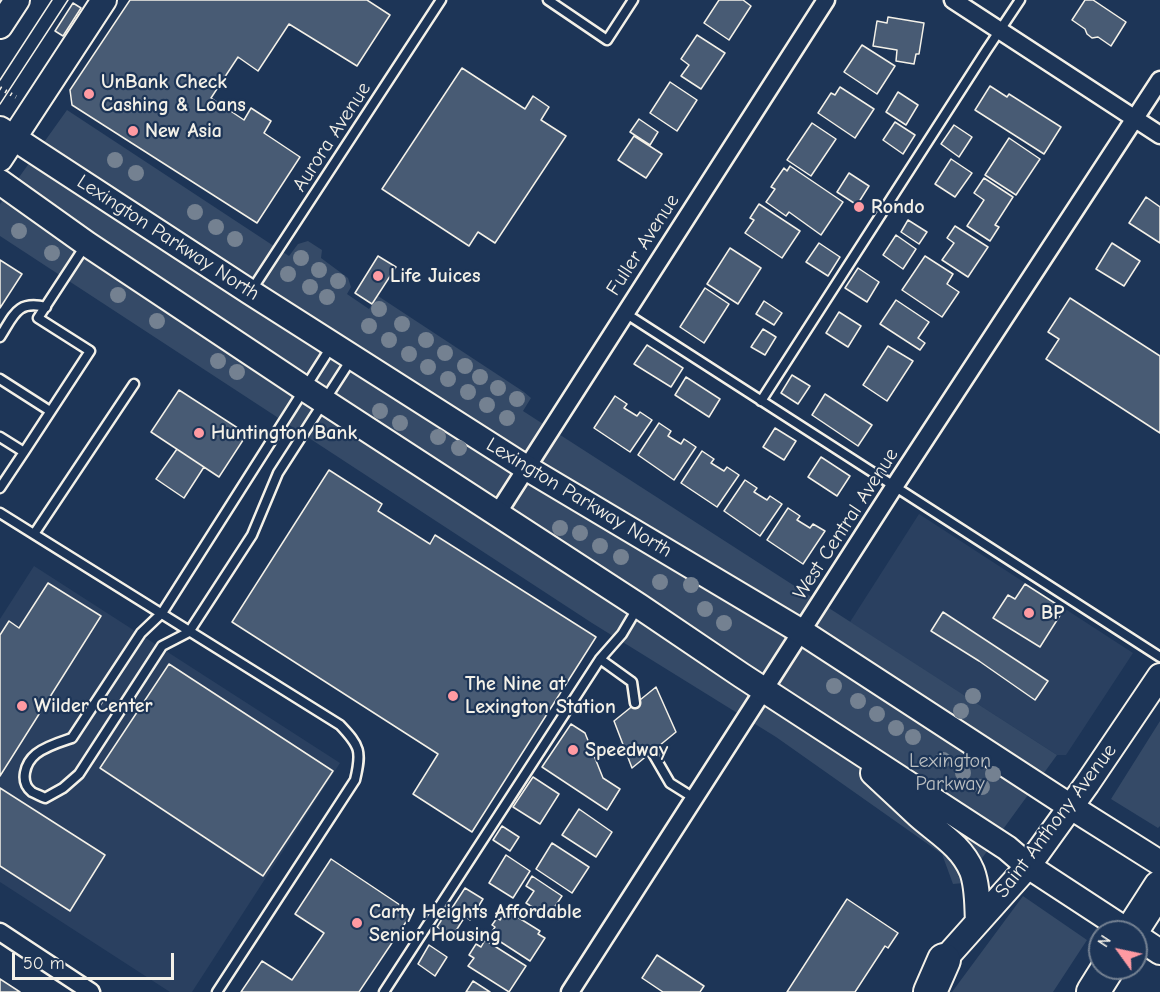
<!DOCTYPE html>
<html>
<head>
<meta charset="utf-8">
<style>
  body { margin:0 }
  #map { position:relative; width:1160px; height:992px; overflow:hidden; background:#1d3557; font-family:"Comic Neue",sans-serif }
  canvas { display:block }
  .north { position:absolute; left:1088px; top:920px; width:60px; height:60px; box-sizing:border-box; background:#1d3557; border:2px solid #738091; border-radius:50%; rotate:303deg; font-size:16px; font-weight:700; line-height:24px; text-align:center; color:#f4f1e8 }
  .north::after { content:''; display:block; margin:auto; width:21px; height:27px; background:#ff9aa2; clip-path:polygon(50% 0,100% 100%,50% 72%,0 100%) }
  .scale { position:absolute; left:12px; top:953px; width:162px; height:27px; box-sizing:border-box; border:3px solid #f4f1e8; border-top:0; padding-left:8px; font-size:18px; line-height:21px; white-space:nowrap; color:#f4f1e8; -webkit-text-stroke:4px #1d3557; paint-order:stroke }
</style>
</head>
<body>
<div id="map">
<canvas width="1160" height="992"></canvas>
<div class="north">N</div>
<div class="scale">50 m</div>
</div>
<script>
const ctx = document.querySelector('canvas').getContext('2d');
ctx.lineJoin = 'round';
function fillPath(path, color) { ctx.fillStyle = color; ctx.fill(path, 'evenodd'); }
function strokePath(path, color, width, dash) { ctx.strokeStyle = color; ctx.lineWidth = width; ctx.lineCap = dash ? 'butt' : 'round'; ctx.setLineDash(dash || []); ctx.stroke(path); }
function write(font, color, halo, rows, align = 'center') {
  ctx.font = font + ' "Comic Neue",sans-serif'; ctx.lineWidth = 4.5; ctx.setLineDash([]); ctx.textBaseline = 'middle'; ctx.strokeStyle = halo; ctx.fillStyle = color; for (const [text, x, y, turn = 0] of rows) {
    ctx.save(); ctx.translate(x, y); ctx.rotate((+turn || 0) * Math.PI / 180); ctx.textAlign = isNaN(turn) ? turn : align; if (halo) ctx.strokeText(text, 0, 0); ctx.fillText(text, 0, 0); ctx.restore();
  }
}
fillPath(new Path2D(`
  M919,514L1133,653L1066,755H1057L850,622Z
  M34,566L340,763L192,992H170L0,882V619Z`), '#2a4060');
fillPath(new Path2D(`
  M67,110L289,256L298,244L308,241L322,250L321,258L348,278L351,287L347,294L369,309L378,296L524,392L531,398L523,411L1057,755L964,883L953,884L942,854L776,737L592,623L0,236V204Z
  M1160,721V826L1158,828L1111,799Z
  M1023,896L1087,940L1053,992H952Z`), '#354a67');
const building = new Path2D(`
  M130,0H367L390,15L357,66L289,24L258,71L238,57L211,98L244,120L251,108L271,121L264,133L300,157L257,223L72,105L70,90Z
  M719,0H743L751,6L729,40L704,23Z
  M1085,0H1093L1126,22L1111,46L1098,37L1092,38L1087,34L1085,29L1072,20Z
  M73,3L81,8L63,36L55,31Z
  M888,17L924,23L919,54H916L914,64L896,61L897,50L873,46L877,21L887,23Z
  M697,35L725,53L701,89L681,76L689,65L681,59Z
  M862,45L895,66L877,94L844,72Z
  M462,68L525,109L533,96L549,107L541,120L566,136L495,243L478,232L469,246L382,189Z
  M670,82L697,100L677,131L650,113Z
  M990,86L1007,97L1009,94L1061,127L1044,154L975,110Z
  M840,87L874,109L855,138L818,113L831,93L835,95Z
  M898,92L918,105L906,125L886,112Z
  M639,119L658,132L650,145L630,132Z
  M895,122L915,135L903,154L883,140Z
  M812,123L836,139L811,176L787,160Z
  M954,125L972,137L959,157L941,144Z
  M634,136L662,154L646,178L618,160Z
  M1009,138L1040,159L1016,195L985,175Z
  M951,159L972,173L955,197L935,184Z
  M790,166L843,202L821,235L789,212L786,216L766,202L775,189L771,187L784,168L787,171Z
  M849,173L869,186L857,205L837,192Z
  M984,178L1013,197L995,225L999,227L990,241L967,226L984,200L974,193Z
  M1146,197L1160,207V243L1129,223Z
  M759,204L800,231L782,258L745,233L754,220L750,218Z
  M908,220L927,232L919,244L901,232Z
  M955,226L988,247L968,277L942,260L954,243L947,238Z
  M896,235L916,249L903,269L883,255Z
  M819,243L840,257L828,276L806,262Z
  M1112,243L1140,261L1124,286L1096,269Z
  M730,248L761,268L738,304L707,284Z
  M378,256L396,267L372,304L355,293Z
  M925,256L953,274L947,284L959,292L942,317L902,290Z
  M0,260L22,274L0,308Z
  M858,268L879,282L867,302L845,288Z
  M705,288L729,304L704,343L680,327Z
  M1070,298L1160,356V433L1046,359L1059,339L1048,332Z
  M896,300L929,322L918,338L925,343L920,350L880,324Z
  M764,301L782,313L774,325L756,314Z
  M839,312L861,326L848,347L826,333Z
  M763,329L776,337L765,355L751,347Z
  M647,345L683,368L671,387L634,364Z
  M888,346L913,361L887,401L863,385Z
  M792,375L810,386L798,404L781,393Z
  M686,377L720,399L709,417L675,395Z
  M179,390L247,434L219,477L151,432Z
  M825,394L872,425L858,446L812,415Z
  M615,396L627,404L624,408L637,416L640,412L652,420L630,452L594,428Z
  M659,423L671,431L668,436L681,444L684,439L696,447L674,480L638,455Z
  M775,428L796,441L784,460L763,447Z
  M177,449L204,467L184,498L156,479Z
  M702,451L714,459L711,463L724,471L727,467L739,475L717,507L681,483Z
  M821,457L850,476L837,496L808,477Z
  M329,470L382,504L378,511L430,544L435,535L596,637L472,832L413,794L438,754L232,622Z
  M745,480L757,488L754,492L767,500L770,496L782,504L760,536L724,511Z
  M788,508L800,516L797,520L810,528L813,524L825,531L803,564L767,540Z
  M48,583L101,616L0,776V635L9,621L19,628Z
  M1025,584L1064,609L1040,647L993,618L1008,595L1015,599Z
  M943,612L1048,681L1035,700L979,661L931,631Z
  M169,664L333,771L263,876L100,768Z
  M656,687L676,732L632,768L614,721Z
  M571,724L585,733L603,778L620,789L607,810L542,767Z
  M533,777L559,794L540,824L513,807Z
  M0,788L105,855L70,911L0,866Z
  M579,809L612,832L596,857L562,835Z
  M502,826L519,837L510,851L493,840Z
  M552,843L589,867L572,893L536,869Z
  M506,855L530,871L513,898L489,883Z
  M331,859L412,913L359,992H241L262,961L292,980L324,933L295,914Z
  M532,876L562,896L548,917L526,903L534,891L526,886Z
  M465,888L483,899L470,920L452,908Z
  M847,899L898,933L888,948L885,946L855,992H787Z
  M449,908L464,918L452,937L437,927Z
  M506,910L540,931L538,934L545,938L530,961L490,935L495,927L492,925L497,918L500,920Z
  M485,940L526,966L509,992L468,966L474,958L469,955L476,944L481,947Z
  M429,945L447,957L435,976L418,964Z
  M657,955L704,986L700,992H663L642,978Z
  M0,979L20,992H0Z
  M473,981L490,992H466Z`);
fillPath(building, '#485b74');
strokePath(building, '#f4f1e8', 1.5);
const service = new Path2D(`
  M548,0L607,40L633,0
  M251,291L441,0
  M625,313L1160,657
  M0,337C14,315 17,300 46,307
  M331,347L162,613L141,633L72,738C60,742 46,746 36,754C25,763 19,782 32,792C36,794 41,796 45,798L63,788L79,774L162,646L189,632L252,535L278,473L352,358
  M0,379L50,411
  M761,401L986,51L1020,0
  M0,437L24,452L90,351L38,318L85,246
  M0,488L24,452
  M0,513L340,725C360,746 362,751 355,780L217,992
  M34,534L134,384
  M600,659L632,682L635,703
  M652,752L670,783L694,798
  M384,992L600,659L622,634L638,607`);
const minor = new Path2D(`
  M953,0L1160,135
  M497,514L826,0
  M0,932L91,992
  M570,992L894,487L1160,80`);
const secondary = new Path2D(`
  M0,26L17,0
  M0,129L250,292L525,467L802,632L1071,807L1160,863
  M0,159L104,0
  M0,182L87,244L305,389L639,606L741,675L1007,848L1028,866L1129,932
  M873,773C888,787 903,801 918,815C938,833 961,845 972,871C978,887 977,905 978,922
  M1136,936L1160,952
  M944,960L1028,866L1087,784L1160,676`);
const motorway = new Path2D(`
  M1131,932L1160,887
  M930,992L944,960
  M1093,992L1108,968`);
strokePath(service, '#f4f1e8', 13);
strokePath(minor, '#f4f1e8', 21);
strokePath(secondary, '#f4f1e8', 28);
strokePath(motorway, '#f4f1e8', 36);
strokePath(new Path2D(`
  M0,88L16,97`), '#f4f1e8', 4, [1.5, 4.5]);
strokePath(service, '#1d3557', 8);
strokePath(minor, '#1d3557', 16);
strokePath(secondary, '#1d3557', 24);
strokePath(motorway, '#1d3557', 32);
strokePath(new Path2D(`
  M0,80L52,0
  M0,104L68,0`), '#f4f1e8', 1.5);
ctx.fillStyle = '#748191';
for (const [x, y] of [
  [115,160],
  [136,173],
  [195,212],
  [216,227],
  [19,231],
  [235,239],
  [52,253],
  [301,258],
  [319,270],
  [288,274],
  [338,281],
  [310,287],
  [118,295],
  [327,297],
  [379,309],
  [157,321],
  [402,324],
  [369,326],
  [389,340],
  [426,340],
  [445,353],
  [409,354],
  [218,361],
  [465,366],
  [428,367],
  [237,372],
  [480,377],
  [448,379],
  [498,388],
  [468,392],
  [517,399],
  [487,405],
  [380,411],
  [507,418],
  [400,423],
  [438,437],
  [459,448],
  [560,528],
  [580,533],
  [600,546],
  [621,557],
  [660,582],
  [691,585],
  [705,609],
  [724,623],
  [834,686],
  [973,696],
  [858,701],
  [961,711],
  [877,714],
  [896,728],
  [913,737],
  [943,760],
  [963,773],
  [993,774],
  [982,787]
]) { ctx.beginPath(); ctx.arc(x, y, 8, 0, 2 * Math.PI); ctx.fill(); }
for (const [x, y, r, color] of [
  [89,94,6,"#ff9aa2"],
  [133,131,6,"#ff9aa2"],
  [859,207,6,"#ff9aa2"],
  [378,276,6,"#ff9aa2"],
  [199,433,6,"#ff9aa2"],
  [1029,613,6,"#ff9aa2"],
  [453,696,6,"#ff9aa2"],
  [22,706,6,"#ff9aa2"],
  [573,750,6,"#ff9aa2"],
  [357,923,6,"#ff9aa2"]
]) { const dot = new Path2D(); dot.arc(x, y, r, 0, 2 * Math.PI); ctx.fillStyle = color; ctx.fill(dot); strokePath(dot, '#1d3557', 2); }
write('bold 20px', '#f4f1e8', '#1d3557', [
  ["UnBank Check",101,82],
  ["Cashing & Loans",101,105],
  ["New Asia",145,131],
  ["Rondo",871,207],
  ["Life Juices",390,276],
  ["Huntington Bank",211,433],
  ["BP",1041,613],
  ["The Nine at",465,684],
  ["Lexington Station",465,707],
  ["Wilder Center",34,706],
  ["Speedway",585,750],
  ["Carty Heights Affordable",369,912],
  ["Senior Housing",369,935]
], 'left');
write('20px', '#f4f1e8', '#1d3557', [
  ["Aurora Avenue",332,137,-57],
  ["Lexington Parkway North",168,238,33],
  ["Fuller Avenue",643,245,-57],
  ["Lexington Parkway North",579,498,31],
  ["West Central Avenue",846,524,-57],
  ["Saint Anthony Avenue",1056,821,-53]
]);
write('20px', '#bbbfc1', '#1d3557', [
  ["Lexington",950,761],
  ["Parkway",950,784]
]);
</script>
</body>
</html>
